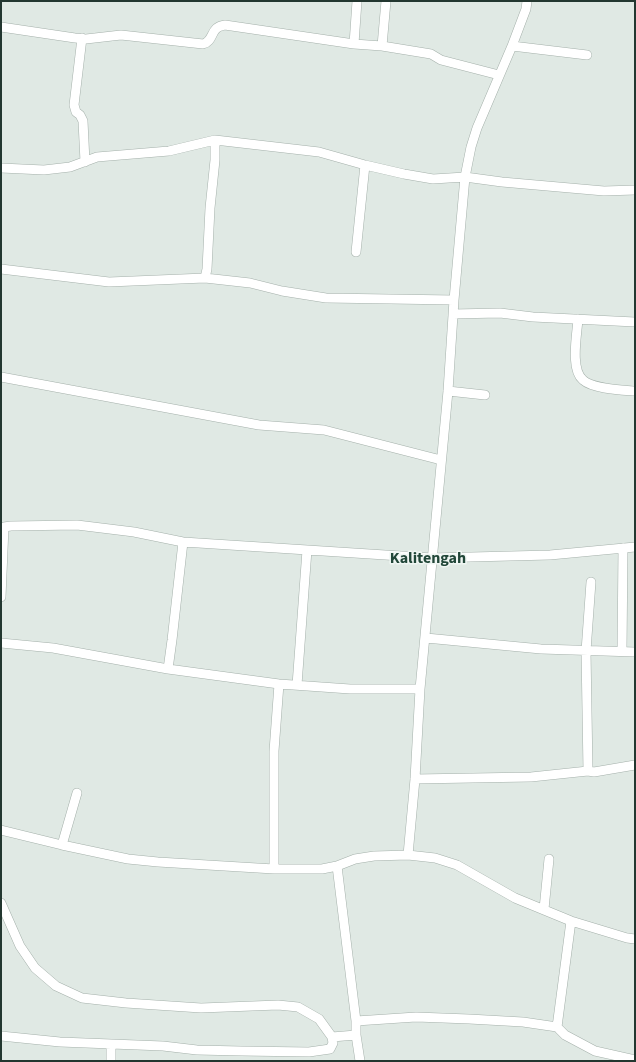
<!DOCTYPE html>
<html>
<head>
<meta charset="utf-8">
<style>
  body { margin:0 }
  #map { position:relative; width:636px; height:1062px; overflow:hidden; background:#e0e9e4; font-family:"Source Sans 3",sans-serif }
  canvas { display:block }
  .frame { position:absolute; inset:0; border:2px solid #233730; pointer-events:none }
</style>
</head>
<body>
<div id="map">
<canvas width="636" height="1062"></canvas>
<div class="frame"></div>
</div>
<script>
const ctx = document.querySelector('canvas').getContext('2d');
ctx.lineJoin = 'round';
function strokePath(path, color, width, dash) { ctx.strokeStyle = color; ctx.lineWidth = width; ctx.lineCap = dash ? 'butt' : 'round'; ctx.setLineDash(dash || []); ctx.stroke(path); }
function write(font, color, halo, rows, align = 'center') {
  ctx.font = font + ' "Source Sans 3",sans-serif'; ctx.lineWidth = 3; ctx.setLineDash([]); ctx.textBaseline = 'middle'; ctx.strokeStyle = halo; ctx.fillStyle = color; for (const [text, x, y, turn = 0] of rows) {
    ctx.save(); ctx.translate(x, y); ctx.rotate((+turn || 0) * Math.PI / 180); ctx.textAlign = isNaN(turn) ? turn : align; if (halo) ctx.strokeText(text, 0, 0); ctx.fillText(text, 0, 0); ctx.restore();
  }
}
const minor = new Path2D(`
  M386,1L382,46L431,54L441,60L499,75
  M1,27L75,38L86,39L121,35L203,44C215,41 209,27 225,25L354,44L382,46
  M82,38L74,105L76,112L80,115L83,121L85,162
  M354,44L357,1
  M512,46L587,55
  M1,168L44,170L70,167L97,157L169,151L215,140L319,152L365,165L404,174L433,179L465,177L502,182L604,191L635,190
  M356,252L365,165
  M1,269L109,282L205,278L250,283L282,291L326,298L454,300
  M205,278L207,269L210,208L215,160V140
  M453,314L500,313L533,317L635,322
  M578,319C577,335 570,369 583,380C593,389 622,390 635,391
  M1,377L259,425L324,430L441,460
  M448,391L485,395
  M1,597L4,527L11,526L77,525L134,532L183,542L432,558L550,555L635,547
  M426,638L541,649L635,652
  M1,643L53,648L168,669L279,684L350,689H420
  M622,651L623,548
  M168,669L172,640L183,542
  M297,685L307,550
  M588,771L586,651L591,582
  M415,779L531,777L588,771L594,772L635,765
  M1,830L62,845L128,859L158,862L274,869H322L337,866L355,859L374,856L408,855L435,858L457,865L515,898L571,921L627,938L635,939
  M62,845L77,793
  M408,855L415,779L420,689L448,391L454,300L465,177L471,147L477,128L512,46L526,9L527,1
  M337,866L356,1021V1035L360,1061
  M274,869V751L279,684
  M1,903L20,946L35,968L56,986L82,998L126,1003L201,1008L278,1005L298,1007L319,1019L332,1037L333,1043L330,1049L309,1052L241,1051L197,1050L163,1046L60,1042L1,1036
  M544,909L549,859
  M356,1021L416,1017L469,1019L523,1022L557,1027L565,1035L595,1051L635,1060
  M557,1027L571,921
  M332,1037L356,1035
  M111,1061V1044`);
strokePath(minor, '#a4b0aa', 10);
strokePath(minor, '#fff', 9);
write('bold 16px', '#224739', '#f0f6f3', [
  ["Kalitengah",428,559]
]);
</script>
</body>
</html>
